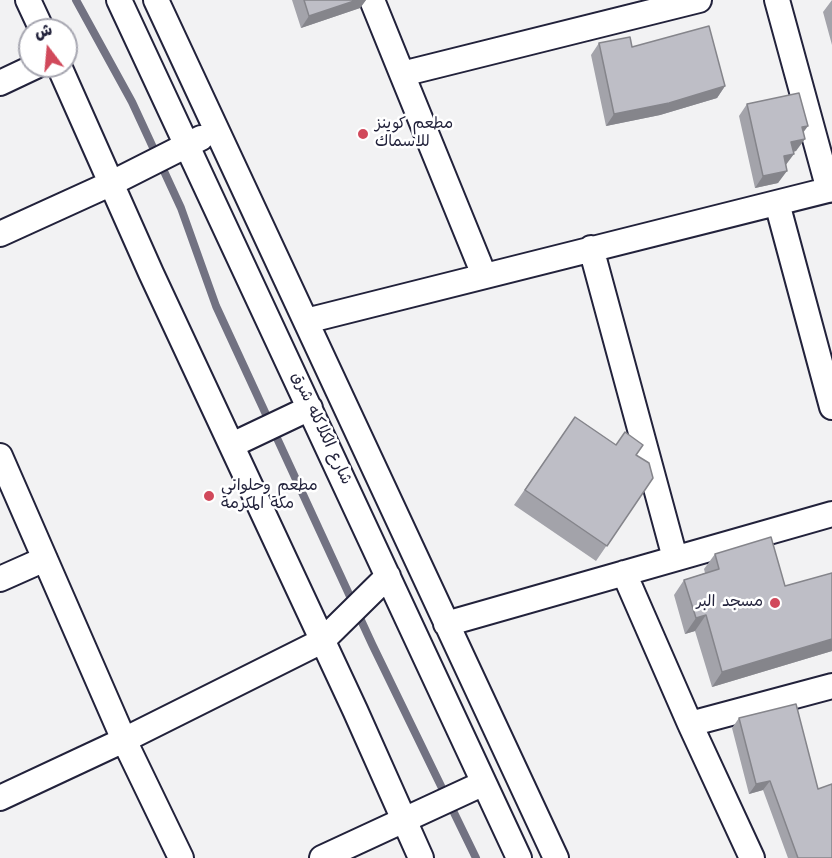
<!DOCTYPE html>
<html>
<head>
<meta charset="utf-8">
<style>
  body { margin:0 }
  #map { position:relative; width:832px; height:858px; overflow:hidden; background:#f2f2f3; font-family:Kalam,"Playpen Sans Arabic",sans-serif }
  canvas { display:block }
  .north { position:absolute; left:18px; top:18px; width:60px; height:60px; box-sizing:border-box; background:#fff; border:2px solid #a7a7b1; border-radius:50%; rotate:344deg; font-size:16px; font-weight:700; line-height:24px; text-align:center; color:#22223b }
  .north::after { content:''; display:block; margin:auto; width:21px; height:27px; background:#d1495b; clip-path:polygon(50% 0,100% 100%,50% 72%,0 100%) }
</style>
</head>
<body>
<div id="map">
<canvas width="832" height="858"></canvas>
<div class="north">ش</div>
</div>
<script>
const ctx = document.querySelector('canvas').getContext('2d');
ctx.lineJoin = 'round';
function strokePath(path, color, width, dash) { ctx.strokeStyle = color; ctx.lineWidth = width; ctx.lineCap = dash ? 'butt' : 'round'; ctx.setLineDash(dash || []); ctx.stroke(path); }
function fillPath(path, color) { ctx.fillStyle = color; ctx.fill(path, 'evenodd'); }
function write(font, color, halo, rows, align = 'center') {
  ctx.font = font + ' Kalam,"Playpen Sans Arabic",sans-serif'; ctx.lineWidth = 5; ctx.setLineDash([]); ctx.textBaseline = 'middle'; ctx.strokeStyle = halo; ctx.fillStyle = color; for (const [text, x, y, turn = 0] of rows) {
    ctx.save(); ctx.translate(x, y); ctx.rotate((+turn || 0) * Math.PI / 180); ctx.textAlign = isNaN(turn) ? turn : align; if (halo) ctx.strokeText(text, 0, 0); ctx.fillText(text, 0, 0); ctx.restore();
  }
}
strokePath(new Path2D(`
  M76,0L132,102L181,208L216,306L372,644L476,858`), '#727282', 8);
const minor = new Path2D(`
  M28,0L42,30
  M119,0L519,858
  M156,0L556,858
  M372,0L402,74L699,0
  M777,0L829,190
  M59,66L151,273L355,710L421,858
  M402,74L484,275
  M0,83L36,66
  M777,203L832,407
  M0,234L112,183L201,138
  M591,248L675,558
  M306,321L832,189
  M232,445L310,408
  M0,456L124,740L181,858
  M624,573L690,724L752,858
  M0,579L45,559
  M446,624L832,514
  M690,724L832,686
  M0,798L124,740L322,641L388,576
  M322,858L484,783`);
strokePath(minor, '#22223b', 28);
strokePath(minor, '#fff', 24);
fillPath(new Path2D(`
  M292,0H366L360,8L301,28Z
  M832,0V45L823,12Z
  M599,43L632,47L725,86L717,98L660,115L606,126L591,55Z
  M747,104L803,133L796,151L793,152L785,166L778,183L755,188L739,116Z
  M575,417L616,445L636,455L653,478L596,561L514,505Z
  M715,554L785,586L832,573V651L712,687L695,631L685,634L674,595L684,580L705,573L704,569Z
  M739,718L818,789L832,858H788L763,790L749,794L732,728Z`), '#a3a3aa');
fillPath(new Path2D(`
  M357,0H366L360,8L301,28L309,16Z
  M725,86L717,98L660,115L606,126L614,114Z
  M808,126L800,137L802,127Z
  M805,139L796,151L783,154L791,142Z
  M794,154L785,166L784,156Z
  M787,171L778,183L755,188L763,176Z
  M706,615L695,631L685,634L696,618Z
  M832,639V651L712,687L722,672Z
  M770,781L763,790L749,794L756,784Z`), '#85858b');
const building = new Path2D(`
  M304,0H357L309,16Z
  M709,26L725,86L669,103L614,114L599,43L630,37L632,47Z
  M799,93L808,126L802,127L805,139L791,142L794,154L784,156L787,171L763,176L747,104Z
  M575,417L616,445L625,432L643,445L636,455L649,463L653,478L607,546L525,490Z
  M771,537L785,586L832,573V639L722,672L706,615L696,618L684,580L719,569L715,554Z
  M796,704L818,789L832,784V858H798L770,781L756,784L739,718Z`);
fillPath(building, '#bebec6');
strokePath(building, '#85858b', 1.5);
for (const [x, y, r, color] of [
  [363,134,6,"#d1495b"],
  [209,496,6,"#d1495b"],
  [775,603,6,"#d1495b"]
]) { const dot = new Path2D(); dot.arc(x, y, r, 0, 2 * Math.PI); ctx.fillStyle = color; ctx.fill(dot); strokePath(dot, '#fff', 2); }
write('16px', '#22223b', '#fff', [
  ["مطعم كوينز",375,125],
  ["للاسماك",375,143],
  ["مطعم وحلواني",221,487],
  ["مكة المكرمة",221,505],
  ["مسجد البر",763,603,"right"]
], 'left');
write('16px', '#22223b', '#fff', [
  ["شارع الكلاكله شرق",320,429,65]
]);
</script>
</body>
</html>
